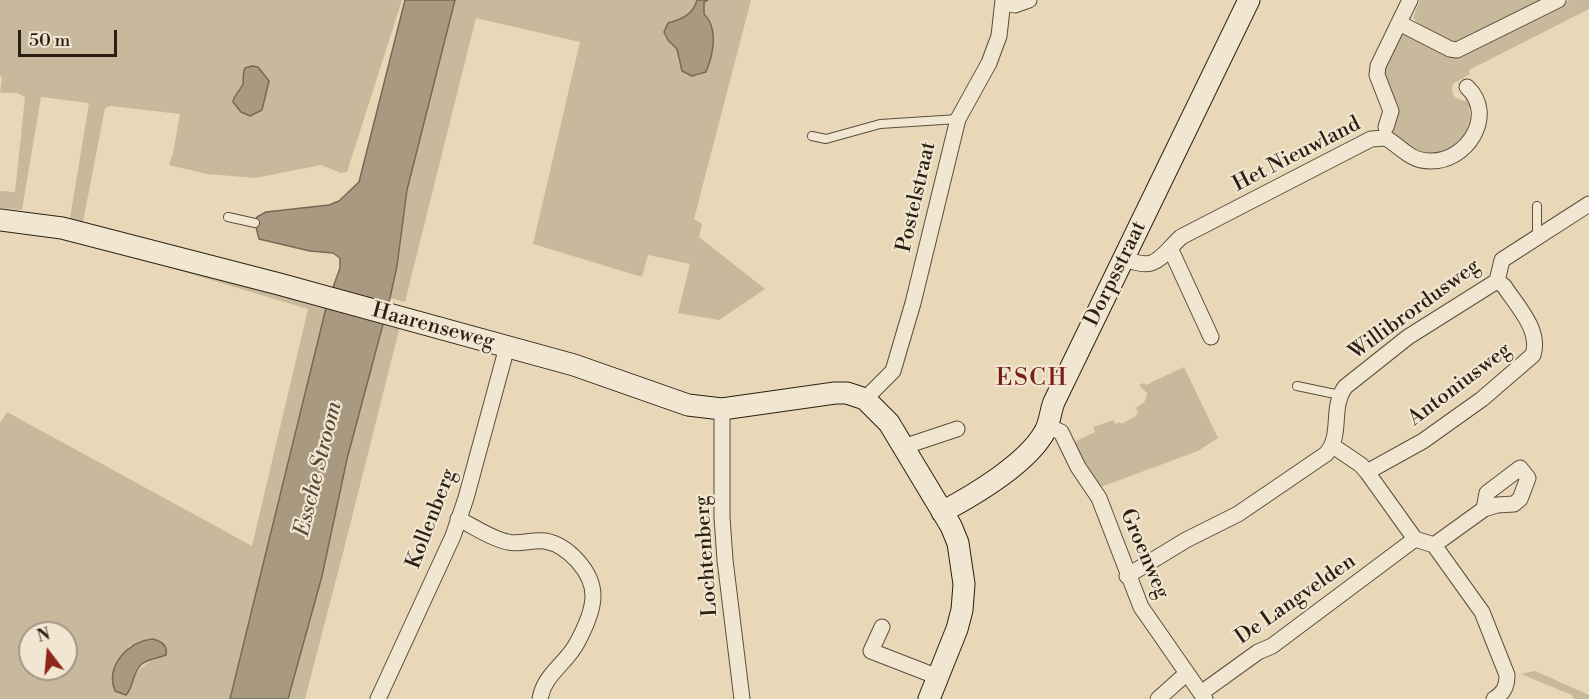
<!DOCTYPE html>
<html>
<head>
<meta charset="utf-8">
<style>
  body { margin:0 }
  #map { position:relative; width:1589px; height:699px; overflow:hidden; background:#e8d8b8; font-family:"Libre Bodoni",serif }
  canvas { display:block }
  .north { position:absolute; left:18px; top:621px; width:60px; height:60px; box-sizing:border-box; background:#f0e6d1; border:2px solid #a29785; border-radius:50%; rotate:344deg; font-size:16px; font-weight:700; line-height:24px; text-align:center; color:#2c2014 }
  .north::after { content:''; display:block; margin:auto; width:21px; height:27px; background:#8f2418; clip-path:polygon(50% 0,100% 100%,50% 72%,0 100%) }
  .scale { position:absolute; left:18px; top:30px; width:99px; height:27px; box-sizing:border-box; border:3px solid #2c2014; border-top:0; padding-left:8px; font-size:18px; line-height:21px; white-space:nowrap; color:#2c2014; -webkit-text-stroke:4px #f0e6d1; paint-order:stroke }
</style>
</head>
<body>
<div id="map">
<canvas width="1589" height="699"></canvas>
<div class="north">N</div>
<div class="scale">50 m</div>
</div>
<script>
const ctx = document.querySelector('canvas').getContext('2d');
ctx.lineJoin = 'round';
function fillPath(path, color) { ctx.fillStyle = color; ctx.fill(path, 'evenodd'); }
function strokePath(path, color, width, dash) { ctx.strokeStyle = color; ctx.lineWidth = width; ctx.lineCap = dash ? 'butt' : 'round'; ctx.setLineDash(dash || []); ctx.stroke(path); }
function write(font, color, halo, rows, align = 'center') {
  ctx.font = font + ' "Libre Bodoni",serif'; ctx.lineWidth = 4.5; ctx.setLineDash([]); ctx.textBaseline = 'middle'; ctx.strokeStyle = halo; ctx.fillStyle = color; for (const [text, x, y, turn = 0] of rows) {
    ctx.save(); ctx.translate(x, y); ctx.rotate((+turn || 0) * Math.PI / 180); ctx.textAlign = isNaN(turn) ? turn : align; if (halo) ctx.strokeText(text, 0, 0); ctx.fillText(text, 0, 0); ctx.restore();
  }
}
fillPath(new Path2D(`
  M0,0H402L347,172L341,173L321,165L255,178L207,174L169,165L173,153L180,114L110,106L105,108L82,227L69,224L89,103L41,97L22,210L0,208V191L15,192L25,97L17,93H0L2,77L0,76Z
  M455,0H697C693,15 682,19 668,23V40L677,49L679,63L687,75L697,76L706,72C713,55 719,28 704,14V2L708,0H751L694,219L702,224L699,237L765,289L719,320L678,313L690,264L648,255L642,277L533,244L580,42L476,18L405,302L390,298L397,266L407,190Z
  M1420,0H1546L1458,45L1416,25L1417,22L1413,18Z
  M1570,0H1589V9L1469,70L1470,74L1453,84C1449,99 1459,99 1470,102L1472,106L1469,108L1470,118L1467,130L1470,132C1456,144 1445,151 1427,156V153L1411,147L1391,133L1381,73L1401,35L1410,34L1457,58Z
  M148,261L327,304L230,699H0V423L7,412L252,546L308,309ZM30,633H66V669H30ZM130,645L164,656C144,663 135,669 130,691L118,662Z
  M383,322L400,326L344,549L305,699H288L322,576L347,459Z
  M1184,367L1218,438L1198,451L1098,488L1072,443L1095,432L1093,427L1114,420L1115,424L1120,422L1121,424L1136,416L1138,411L1135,408C1142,405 1147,401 1147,393L1139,385L1144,383L1146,385Z
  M1535,671L1589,695V699H1573L1572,695L1521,674Z`), '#c8b99c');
const water = new Path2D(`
  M405,0H455L407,190L397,266L390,298L347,459L322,576L288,699H230L327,304L340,268V258L333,253L310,251L259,239L255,223L257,217L266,212L329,205L339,201L359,182Z
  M697,0H708L704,2V14C719,28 713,55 706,72L692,76L682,71L677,49L668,40L664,32L668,23C682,19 693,15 697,0Z
  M252,66L258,67L269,81L262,110L250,116L241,112L233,102C234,95 240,91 243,84C244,78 242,74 245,68Z
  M153,639C161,641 168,645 166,655C159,658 149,659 142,664C132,672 134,687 126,695L115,691C105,666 128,641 153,639Z`);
fillPath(water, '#a89980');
strokePath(water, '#766955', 1.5);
const lane = new Path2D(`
  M812,136L826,139L880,124L958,119
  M1537,206V238
  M228,217L255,223
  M1297,386L1340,395`);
const street = new Path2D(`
  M1004,3L1015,5L1029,0
  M1399,23L1450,49L1457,50L1558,0
  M1386,127L1391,111L1377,75L1378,66L1410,0
  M1170,248L1211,337
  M1123,258C1156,272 1158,259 1181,237L1371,139L1386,138C1401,147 1410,161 1430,161C1467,162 1497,115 1467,87
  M865,399L893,371L913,303L958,119L989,63L999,36L1003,0
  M722,409V517L725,560L742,699
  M1047,426L1061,432L1078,467L1099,498L1141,607L1205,699
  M1333,446L1361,465L1367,472L1415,539L1434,545L1482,612L1507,675C1507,686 1504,693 1494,699
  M903,447L957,429
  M1367,472L1423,441L1482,399L1533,355C1541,330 1517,306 1504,286L1497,281
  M458,519C474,526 491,539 508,542C520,545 533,539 545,541C568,545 593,572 593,596C593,611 584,630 577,643C566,664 544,674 540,699
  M1434,545L1484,509L1497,505L1514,504L1520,499L1528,478L1520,468L1487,493L1484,509
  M1127,576L1186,540L1238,514L1326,454C1343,435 1330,408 1345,387L1408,337L1497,281L1502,260L1589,204
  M882,627L871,651L938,677
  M1201,693L1258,652L1272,646L1415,539
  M378,699L453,536L466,498L507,347
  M1158,699L1187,673`);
const secondary = new Path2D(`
  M0,220L62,228L279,284L574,365L688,405L722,409L835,393H847L865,399L889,423L951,526L958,543L964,584L962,610L957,629L929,699
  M942,512C974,495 1026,464 1044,433C1050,424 1050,412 1054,402L1249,0`);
strokePath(lane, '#5b4e3d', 10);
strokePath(street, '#5b4e3d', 17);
strokePath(secondary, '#2c2014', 23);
strokePath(lane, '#f0e6d1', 8);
strokePath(street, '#f0e6d1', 15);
strokePath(secondary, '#f0e6d1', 21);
write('21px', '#2c2014', '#f0e6d1', [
  ["Het Nieuwland",1297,155,-27],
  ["Postelstraat",917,197,-77],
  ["Dorpsstraat",1116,274,-64],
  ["Willibrordusweg",1415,310,-36],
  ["Haarenseweg",433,327,15],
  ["Antoniusweg",1460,385,-37],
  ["Kollenberg",432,519,-69],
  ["Groenweg",1144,554,67],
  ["Lochtenberg",707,556,-94],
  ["De Langvelden",1296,600,-35]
]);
write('italic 22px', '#574a3a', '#f0e6d1', [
  ["Essche Stroom",319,469,-76]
]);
ctx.letterSpacing = '1.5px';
write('24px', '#7a1f14', '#f0e6d1', [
  ["ESCH",1032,379]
]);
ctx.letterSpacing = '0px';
</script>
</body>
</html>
